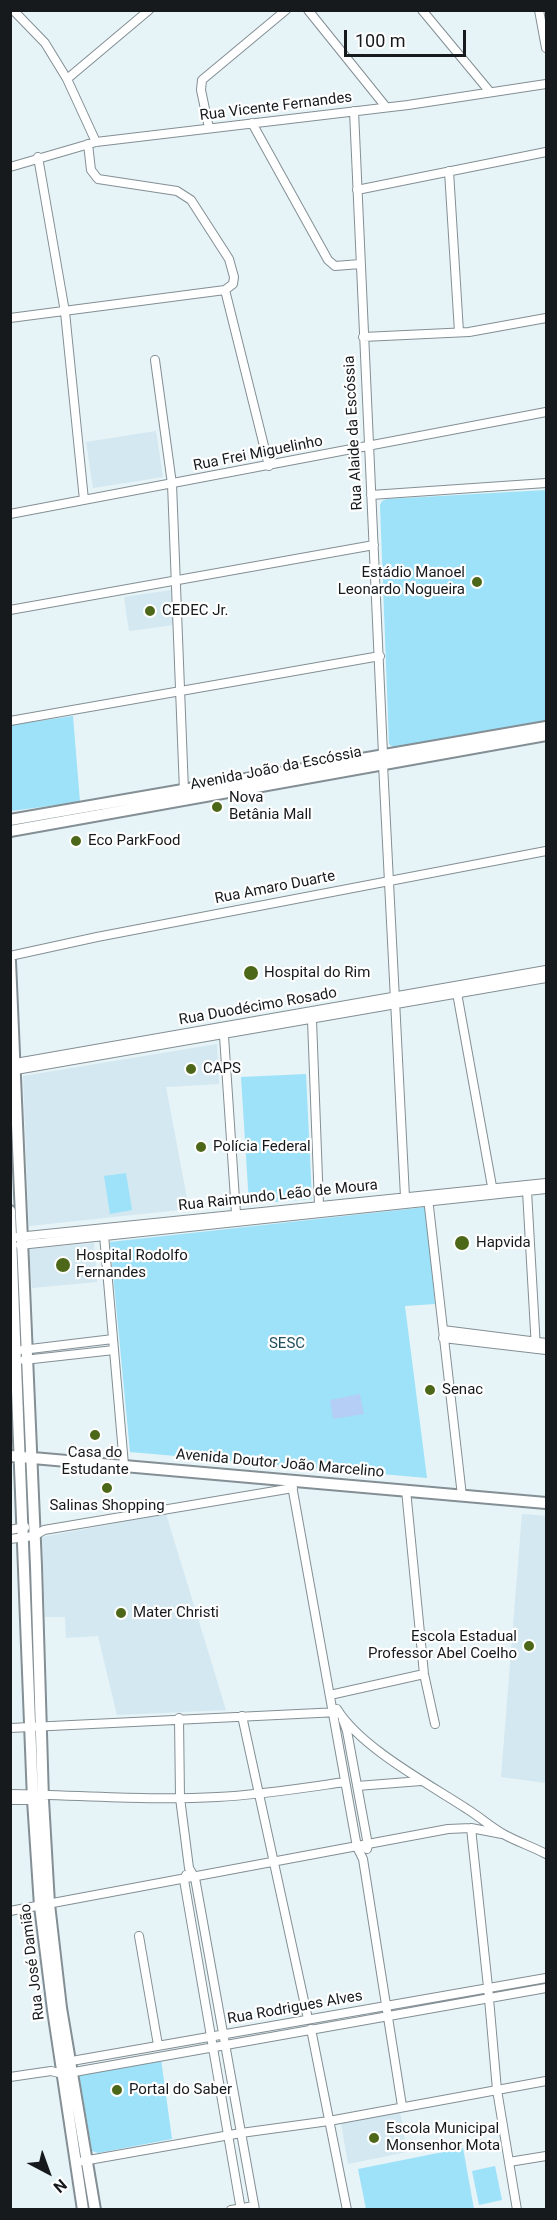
<!DOCTYPE html>
<html>
<head>
<meta charset="utf-8">
<style>
  body { margin:0 }
  #map { position:relative; width:557px; height:2220px; overflow:hidden; background:#e6f3f7; font-family:Roboto,sans-serif }
  canvas { display:block }
  .frame { position:absolute; inset:0; border:12px solid #161a1c; pointer-events:none }
  .north { position:absolute; left:18px; top:2142px; width:60px; height:60px; -webkit-text-stroke:4px #fff; paint-order:stroke; rotate:139deg; font-size:16px; font-weight:700; line-height:24px; text-align:center; color:#161a1c }
  .north::after { content:''; display:block; margin:auto; width:21px; height:27px; background:#161a1c; clip-path:polygon(50% 0,100% 100%,50% 72%,0 100%) }
  .scale { position:absolute; left:344px; top:30px; width:122px; height:27px; box-sizing:border-box; border:3px solid #161a1c; border-top:0; padding-left:8px; font-size:18px; line-height:21px; white-space:nowrap; color:#161a1c; -webkit-text-stroke:4px #fff; paint-order:stroke }
</style>
</head>
<body>
<div id="map">
<canvas width="557" height="2220"></canvas>
<div class="frame"></div>
<div class="north">N</div>
<div class="scale">100 m</div>
</div>
<script>
const ctx = document.querySelector('canvas').getContext('2d');
ctx.lineJoin = 'round';
function fillPath(path, color) { ctx.fillStyle = color; ctx.fill(path, 'evenodd'); }
function strokePath(path, color, width, dash) { ctx.strokeStyle = color; ctx.lineWidth = width; ctx.lineCap = dash ? 'butt' : 'round'; ctx.setLineDash(dash || []); ctx.stroke(path); }
function write(font, color, halo, rows, align = 'center') {
  ctx.font = font + ' Roboto,sans-serif'; ctx.lineWidth = 4.5; ctx.setLineDash([]); ctx.textBaseline = 'middle'; ctx.strokeStyle = halo; ctx.fillStyle = color; for (const [text, x, y, turn = 0] of rows) {
    ctx.save(); ctx.translate(x, y); ctx.rotate((+turn || 0) * Math.PI / 180); ctx.textAlign = isNaN(turn) ? turn : align; if (halo) ctx.strokeText(text, 0, 0); ctx.fillText(text, 0, 0); ctx.restore();
  }
}
fillPath(new Path2D(`
  M156,431L163,477L93,488L86,442Z
  M171,590L174,625L129,631L124,597Z
  M217,1044L219,1084L166,1087L189,1209L29,1226L23,1076Z
  M94,1243L97,1282L32,1288L29,1249Z
  M166,1514L226,1710L117,1715L98,1636L66,1638L65,1617H45L42,1537Z
  M522,1514L546,1516V1783L501,1777Z
  M400,2112L407,2152L348,2164L341,2123Z`), '#d3e8f0');
fillPath(new Path2D(`
  M546,490V721L401,747L394,748L389,744L380,505L382,501L387,499Z
  M73,716L80,802L11,811V725Z
  M306,1074L312,1199L249,1204L241,1077Z
  M126,1173L132,1210L110,1214L104,1176Z
  M426,1207L435,1304L405,1306L427,1478L130,1452L110,1242Z
  M161,2059L172,2139L98,2153L92,2151L79,2075Z
  M463,2148L474,2209H366L358,2169Z
  M495,2166L502,2200L479,2205L472,2171Z`), '#9de2f9');
fillPath(new Path2D(`
  M360,1394L364,1414L333,1419L330,1400Z`), '#b5cef5');
const street = new Path2D(`
  M13,10L45,43L67,79L96,142
  M308,10L386,107
  M422,10L490,92
  M539,10L546,48
  M67,79L149,10
  M354,111L383,754
  M252,123L328,260L335,266L360,264
  M209,128L201,90L202,80L286,10
  M38,157L65,312L84,500
  M10,167L96,142L408,105L546,84
  M449,171L459,332
  M357,190L546,152
  M225,290L269,466
  M10,318L225,290L233,284L234,277L229,259L191,200L177,191L98,179L91,170L88,144
  M363,337L469,332L546,318
  M155,360L172,484L184,791
  M371,495L546,483
  M10,514L546,412
  M10,610L374,545
  M10,721L380,656
  M383,764L405,1197
  M10,956L97,937L546,851
  M457,993L493,1192
  M312,1020L319,1205
  M224,1036L236,1214
  M10,1064L546,970
  M10,1071L546,978
  M527,1191L536,1349
  M428,1198L462,1496
  M104,1235L124,1465
  M17,1237L546,1183
  M20,1245L546,1189
  M443,1330L546,1343
  M443,1338L546,1350
  M22,1350L113,1339
  M24,1360L114,1350
  M291,1480L357,1847L363,1859L402,2106
  M406,1490L424,1674L435,1724
  M10,1530L25,1527
  M10,1539L34,1536L44,1530L293,1488
  M330,1695L424,1674
  M337,1709C361,1748 429,1784 467,1809C480,1817 492,1828 505,1835C518,1842 533,1847 546,1854
  M242,1716L308,2019
  M179,1718L180,1798L189,1868L195,1878L255,2210
  M343,1720L347,1731L368,1845L367,1849
  M10,1728L339,1712
  M357,1786L421,1781
  M10,1794C79,1795 148,1801 217,1797C260,1795 303,1788 345,1782
  M10,1800H38
  M471,1828L488,1987L497,2090L517,2210
  M186,1875L184,1880L241,2210
  M10,1911L448,1829L471,1828L502,1834
  M139,1936L158,2045
  M311,2029L347,2210
  M66,2062L546,1978
  M10,2077L51,2071L63,2074L546,1988
  M83,2161L241,2133L329,2121L546,2081
  M509,2162L546,2156
  M231,2210L254,2206`);
const secondary = new Path2D(`
  M10,820L546,727
  M10,831L546,735
  M10,961L36,1566L43,1800L49,1904L61,2008L95,2210
  M10,1211L33,1800L40,1906L53,2010L83,2210
  M10,1456L546,1503`);
strokePath(street, '#838f94', 10);
strokePath(secondary, '#838f94', 14);
strokePath(street, '#fff', 8);
strokePath(secondary, '#fff', 10);
for (const [x, y, r, color] of [
  [477,582,6,"#4d6719"],
  [150,611,6,"#4d6719"],
  [217,807,6,"#4d6719"],
  [76,841,6,"#4d6719"],
  [251,973,8,"#4d6719"],
  [191,1069,6,"#4d6719"],
  [201,1147,6,"#4d6719"],
  [462,1243,8,"#4d6719"],
  [63,1265,8,"#4d6719"],
  [430,1390,6,"#4d6719"],
  [95,1435,6,"#4d6719"],
  [107,1488,6,"#4d6719"],
  [121,1613,6,"#4d6719"],
  [529,1646,6,"#4d6719"],
  [117,2090,6,"#4d6719"],
  [374,2138,6,"#4d6719"]
]) { const dot = new Path2D(); dot.arc(x, y, r, 0, 2 * Math.PI); ctx.fillStyle = color; ctx.fill(dot); strokePath(dot, '#fff', 2); }
write('15px', '#161a1c', '#fff', [
  ["Rua Vicente Fernandes",276,107,-7],
  ["Rua Alaide da Escóssia",354,433,-93],
  ["Rua Frei Miguelinho",258,454,-11],
  ["Avenida João da Escóssia",276,769,-11],
  ["Rua Amaro Duarte",275,888,-11],
  ["Rua Duodécimo Rosado",258,1007,-10],
  ["Rua Raimundo Leão de Moura",278,1196,-6],
  ["Avenida Doutor João Marcelino",280,1464,5],
  ["Rua José Damião",33,1962,-97],
  ["Rua Rodrigues Alves",295,2008,-10]
]);
write('15px', '#161a1c', '#fff', [
  ["Estádio Manoel",465,573,"right"],
  ["Leonardo Nogueira",465,590,"right"],
  ["CEDEC Jr.",162,611],
  ["Nova",229,798],
  ["Betânia Mall",229,815],
  ["Eco ParkFood",88,841],
  ["Hospital do Rim",264,973],
  ["CAPS",203,1069],
  ["Polícia Federal",213,1147],
  ["Hapvida",476,1243],
  ["Hospital Rodolfo",76,1256],
  ["Fernandes",76,1273],
  ["Senac",442,1390],
  ["Casa do",95,1453,"center"],
  ["Estudante",95,1470,"center"],
  ["Salinas Shopping",107,1506,"center"],
  ["Mater Christi",133,1613],
  ["Escola Estadual",517,1637,"right"],
  ["Professor Abel Coelho",517,1654,"right"],
  ["Portal do Saber",129,2090],
  ["Escola Municipal",386,2129],
  ["Monsenhor Mota",386,2146]
], 'left');
write('15px', '#25505e', '#fff', [
  ["SESC",287,1344]
]);
</script>
</body>
</html>
